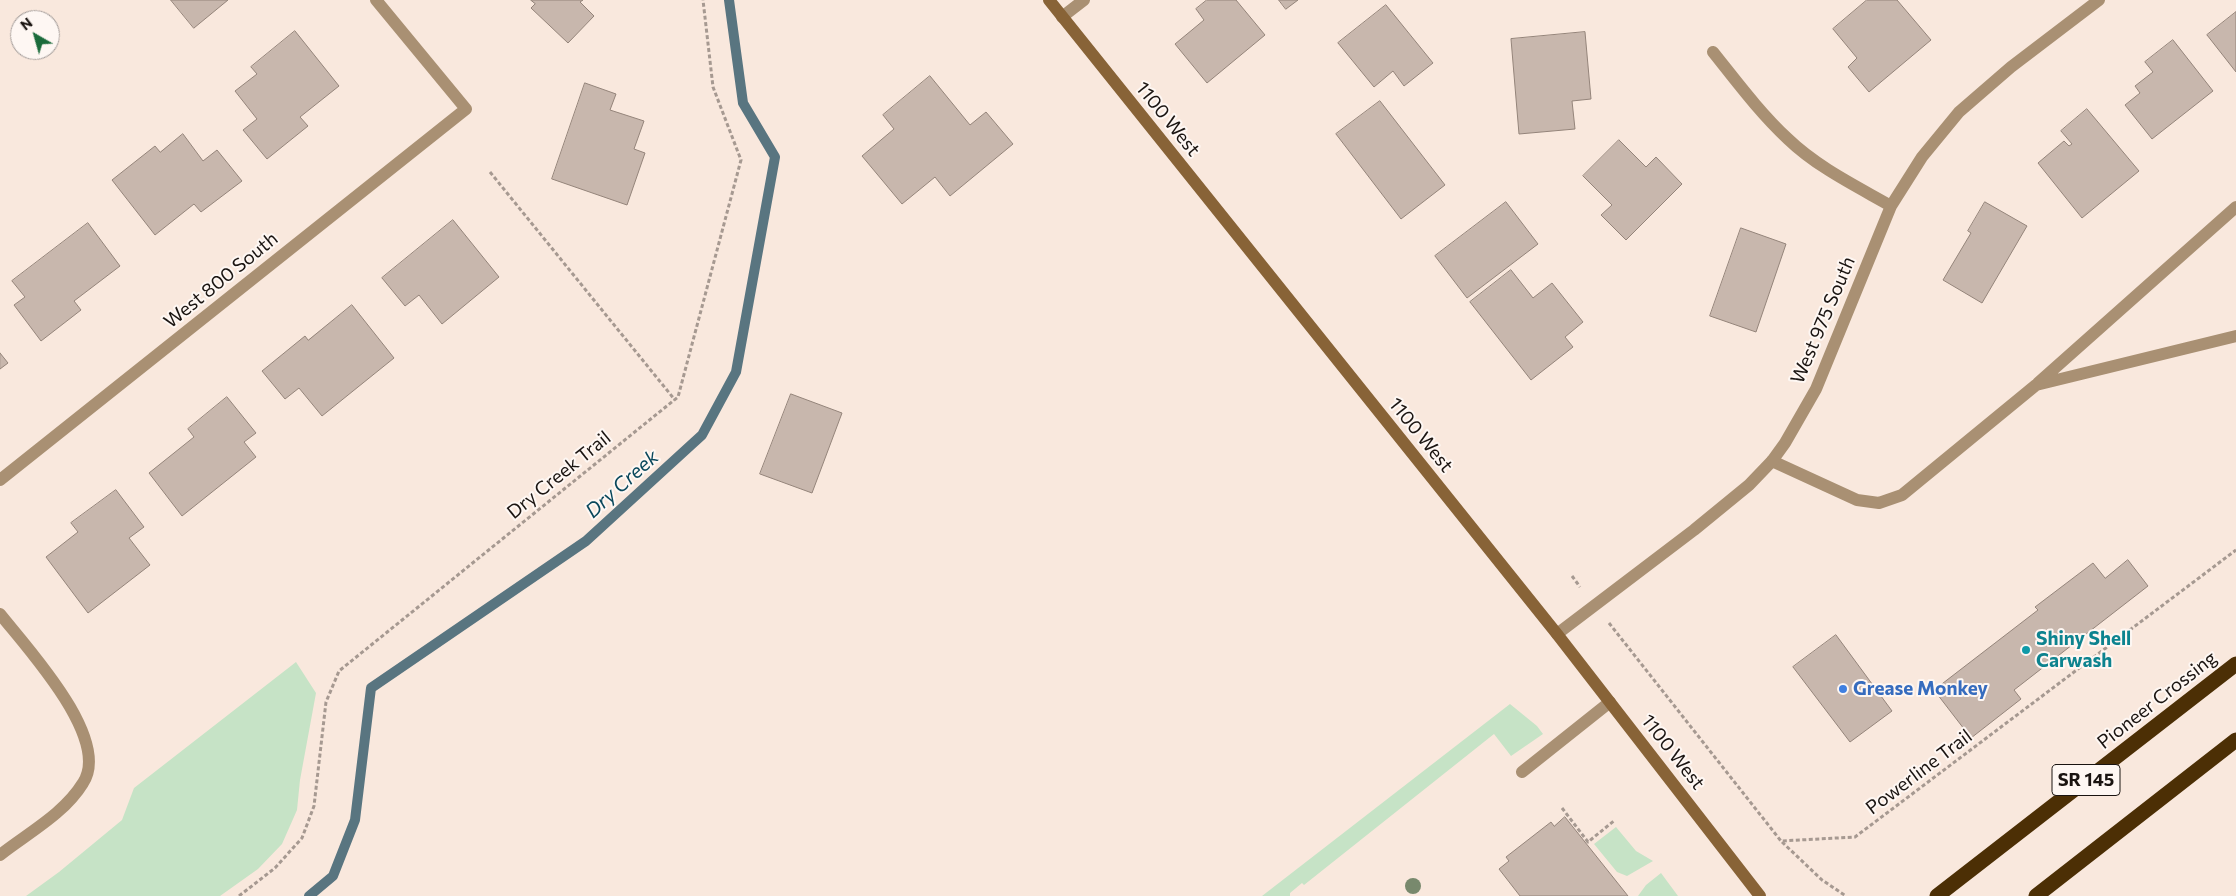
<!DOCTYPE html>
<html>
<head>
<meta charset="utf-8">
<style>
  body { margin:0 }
  #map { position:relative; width:2236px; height:896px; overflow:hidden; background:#f9e8dd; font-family:Commissioner,sans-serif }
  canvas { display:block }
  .north { position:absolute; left:10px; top:10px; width:50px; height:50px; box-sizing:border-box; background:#fef7f3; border:1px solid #a39c99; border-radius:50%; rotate:322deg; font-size:14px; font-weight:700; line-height:20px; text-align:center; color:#1a1411 }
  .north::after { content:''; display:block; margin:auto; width:18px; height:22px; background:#1b6b3b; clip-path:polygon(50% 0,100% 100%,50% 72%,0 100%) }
</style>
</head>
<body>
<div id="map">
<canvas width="2236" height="896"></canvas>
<div class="north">N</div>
</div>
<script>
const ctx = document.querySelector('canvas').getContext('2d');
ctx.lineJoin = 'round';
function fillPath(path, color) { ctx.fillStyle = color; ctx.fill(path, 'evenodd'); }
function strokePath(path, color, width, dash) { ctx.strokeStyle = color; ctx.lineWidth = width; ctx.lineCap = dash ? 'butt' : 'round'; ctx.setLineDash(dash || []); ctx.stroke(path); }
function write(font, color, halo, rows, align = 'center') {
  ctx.font = font + ' Commissioner,sans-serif'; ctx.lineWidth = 4; ctx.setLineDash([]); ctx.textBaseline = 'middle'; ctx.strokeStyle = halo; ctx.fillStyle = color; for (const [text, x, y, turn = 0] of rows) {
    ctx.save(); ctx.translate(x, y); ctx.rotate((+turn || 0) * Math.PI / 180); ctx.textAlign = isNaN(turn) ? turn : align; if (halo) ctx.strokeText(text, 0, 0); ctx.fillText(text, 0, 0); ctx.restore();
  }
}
fillPath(new Path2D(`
  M296,662L316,693L300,780L297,810L282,844L258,869L220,896H26L59,872L122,820L134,788Z
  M1510,704L1537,726L1543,734L1511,756L1494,734L1304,885L1302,883L1290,893V896H1262Z
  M1616,827L1636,851L1653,861L1627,876L1617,872L1594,844Z
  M1661,873L1678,896H1638L1646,885Z`), '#c6e3c6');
strokePath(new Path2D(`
  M309,896L333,876L355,820L371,688L586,541L702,435L736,372L775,157L743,103L729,0`), '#597580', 10);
const building = new Path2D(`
  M171,0H228L194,28Z
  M531,0H583L580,2L594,16L568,43L531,8L535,4Z
  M1207,0H1236L1265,35L1207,83L1175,44L1204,20L1196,9Z
  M1279,0H1298L1286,9Z
  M1867,0H1897L1931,40L1869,92L1848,67L1857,58L1833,29Z
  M1386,5L1433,63L1404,86L1393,71L1374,87L1338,43Z
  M2236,12V72L2207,35Z
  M295,31L339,86L300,117L308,126L267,159L243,130L257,119L235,91L257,74L251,67Z
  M1585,32L1591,99L1572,101L1575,129L1519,134L1511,39Z
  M2173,40L2213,91L2152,139L2125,105L2140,93L2135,86L2153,72L2145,62Z
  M930,76L970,125L986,112L1013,144L950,196L935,177L902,204L862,156L894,129L883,115Z
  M585,83L616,94L610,110L644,121L634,149L645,153L627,205L552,179Z
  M1380,101L1445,185L1401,219L1336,134Z
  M2087,109L2139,171L2082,218L2038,163L2064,141L2069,146L2072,144L2061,131Z
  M183,134L203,161L217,150L242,181L201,212L194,204L155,235L112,180L155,146L160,152Z
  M1619,140L1646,167L1656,157L1682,184L1626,240L1601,215L1612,205L1583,176Z
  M1506,202L1538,244L1467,298L1435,256Z
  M1985,202L2027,226L1982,303L1943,280L1971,233L1968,231Z
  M453,220L499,277L442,324L419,295L405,306L382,278Z
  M88,223L120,266L74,301L81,310L41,341L14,305L25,297L12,281Z
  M1741,228L1786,244L1756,332L1710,316Z
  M1511,270L1533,298L1552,283L1583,322L1565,337L1573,347L1531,380L1470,302Z
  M352,305L394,358L322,416L299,388L285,399L262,371L305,336L308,340Z
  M0,353L8,363L0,369Z
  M791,394L842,413L812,493L760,474Z
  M227,397L256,433L244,442L256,457L182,516L149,473L194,437L188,429Z
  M116,490L144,527L129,538L150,565L88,613L46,557L78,532L71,523Z
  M2128,560L2148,586L2014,690L2021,699L1971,738L1934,690L2038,610L2035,607L2093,563L2105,578Z
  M1836,635L1892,711L1850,742L1793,667Z
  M1565,817L1628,896H1520L1499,869L1509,861L1506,857L1551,822L1554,826Z`);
fillPath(building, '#c8b7ad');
strokePath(building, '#94847a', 1);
strokePath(new Path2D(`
  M490,172L675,400
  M1572,576L1580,587
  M1609,623L1781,841L1855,837L2236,550
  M1562,808L1588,842L1615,820
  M1782,842L1822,880L1846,896
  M239,896L275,868L302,838L314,806L326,702L339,671L678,397L741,160L713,87L703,0`), '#a69991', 3, [4, 2.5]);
strokePath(new Path2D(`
  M2038,383L2236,207
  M1772,461L1857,500L1879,503L1902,495L2036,385L2236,336
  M1522,772L1610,702`), '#a99073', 12);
strokePath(new Path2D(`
  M1062,17L1084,0
  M1713,52C1737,82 1760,113 1788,139C1817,167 1856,186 1891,206
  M0,480L466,109L376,0
  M0,614C27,648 112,739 83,783C64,814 28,833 0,855
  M1557,634L1694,530L1749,485L1772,461L1785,443L1816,389L1891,206L1922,157L1959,112L2011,67L2099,0`), '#a99073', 12);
strokePath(new Path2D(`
  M1049,0L1557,634L1760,896`), '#886337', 12);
strokePath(new Path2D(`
  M1937,896L2236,664
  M2036,896L2236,740`), '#4c2f05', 15);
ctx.fillStyle = '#78896d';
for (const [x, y] of [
  [1413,886]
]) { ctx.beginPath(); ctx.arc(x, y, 8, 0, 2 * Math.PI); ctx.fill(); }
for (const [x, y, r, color] of [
  [2026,650,5,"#0f9aa8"],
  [1843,689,5,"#3f7fe0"]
]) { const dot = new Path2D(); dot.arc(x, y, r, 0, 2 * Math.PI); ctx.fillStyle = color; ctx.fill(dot); strokePath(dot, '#fef7f3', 2); }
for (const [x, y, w] of [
  [2086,780,68]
]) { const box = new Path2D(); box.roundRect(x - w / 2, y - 15.5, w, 31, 4); ctx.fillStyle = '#fef7f3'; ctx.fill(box); strokePath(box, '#1a1411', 1); }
write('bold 18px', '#1a1411', null, [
  ["SR 145",2086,780]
]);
write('19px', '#1a1411', '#fef7f3', [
  ["1100 West",1168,119,51],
  ["West 800 South",221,280,-39],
  ["West 975 South",1823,320,-67],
  ["1100 West",1421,435,51],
  ["Dry Creek Trail",559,475,-39],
  ["Pioneer Crossing",2157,700,-38],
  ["1100 West",1673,752,52],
  ["Powerline Trail",1919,772,-37]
]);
write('bold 19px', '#0d838f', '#fef7f3', [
  ["Shiny Shell",2036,639],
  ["Carwash",2036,661]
], 'left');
write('bold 19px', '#366cbe', '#fef7f3', [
  ["Grease Monkey",1853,689]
], 'left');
write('italic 20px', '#09475b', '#fef7f3', [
  ["Dry Creek",622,484,-42]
]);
</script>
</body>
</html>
